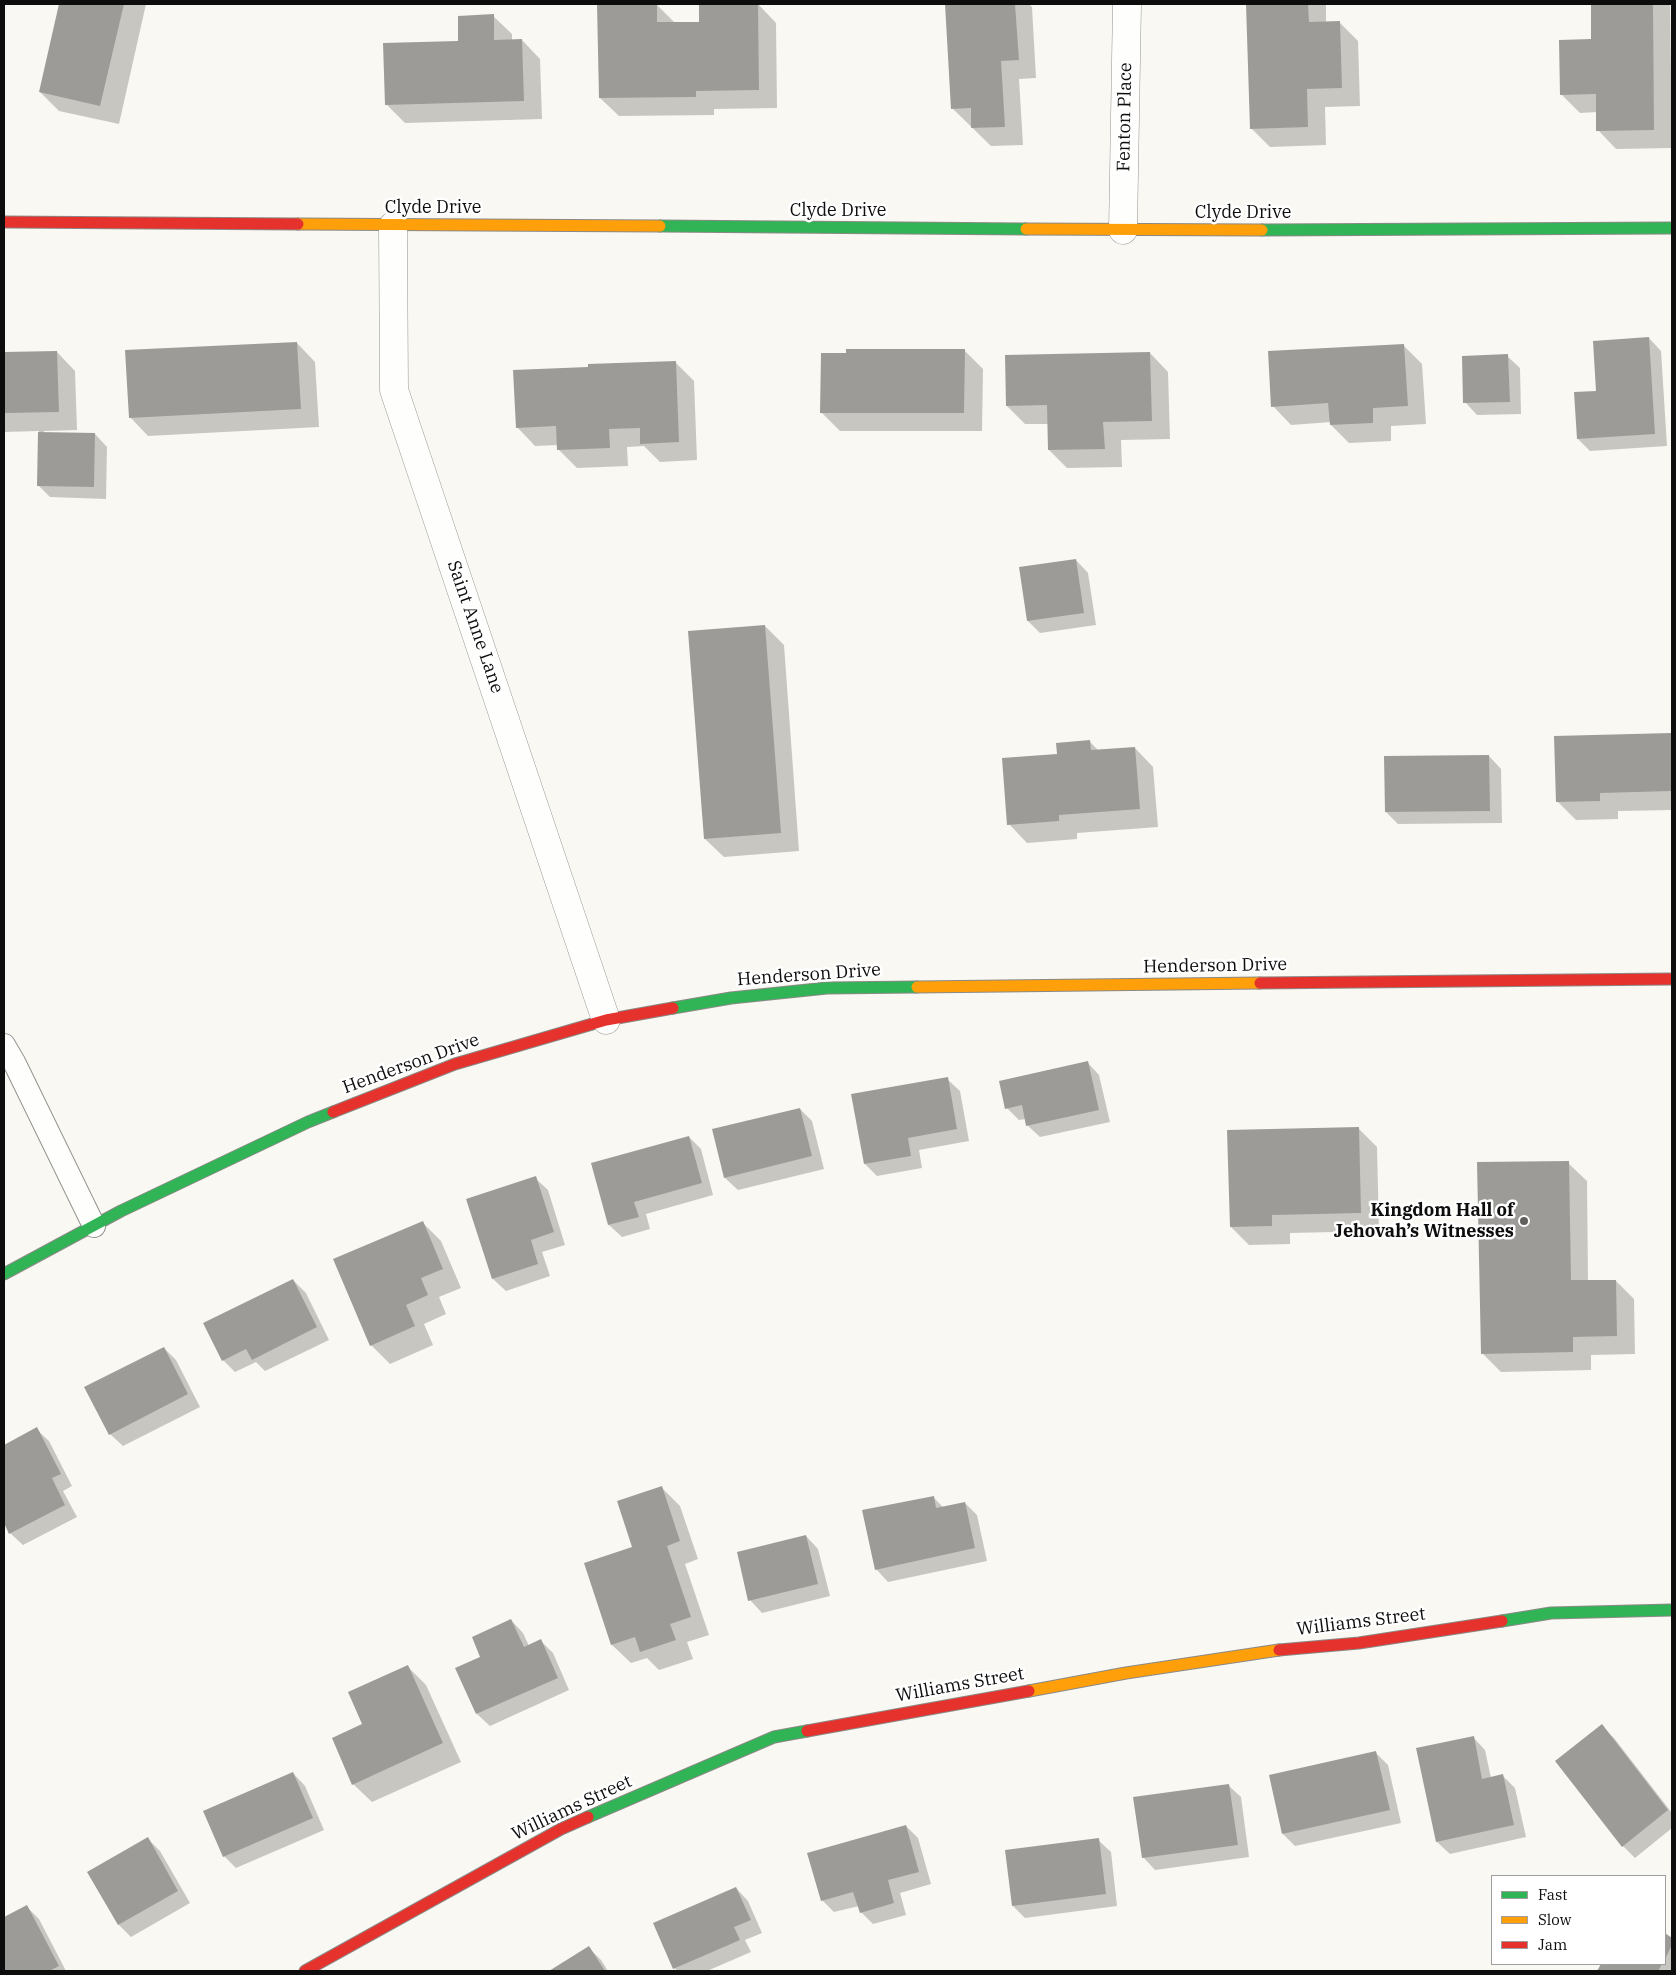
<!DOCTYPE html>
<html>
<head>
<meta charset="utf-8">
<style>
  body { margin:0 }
  #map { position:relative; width:1676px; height:1975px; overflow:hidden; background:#faf8f2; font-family:"IBM Plex Serif",serif }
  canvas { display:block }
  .frame { position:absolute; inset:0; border:5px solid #0d0d0d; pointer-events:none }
  .legend { position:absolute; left:1491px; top:1875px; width:175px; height:90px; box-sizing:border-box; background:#fff; border:1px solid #9e9e9e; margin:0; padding:6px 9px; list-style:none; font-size:15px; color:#0d0d0d }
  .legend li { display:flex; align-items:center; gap:10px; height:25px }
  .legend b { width:25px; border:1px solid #9e9e9e }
</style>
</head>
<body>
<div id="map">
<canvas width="1676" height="1975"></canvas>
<div class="frame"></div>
<ul class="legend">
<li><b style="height:6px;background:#30b455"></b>Fast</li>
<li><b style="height:6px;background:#ff9f0a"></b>Slow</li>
<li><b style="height:6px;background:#e5322d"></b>Jam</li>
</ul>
</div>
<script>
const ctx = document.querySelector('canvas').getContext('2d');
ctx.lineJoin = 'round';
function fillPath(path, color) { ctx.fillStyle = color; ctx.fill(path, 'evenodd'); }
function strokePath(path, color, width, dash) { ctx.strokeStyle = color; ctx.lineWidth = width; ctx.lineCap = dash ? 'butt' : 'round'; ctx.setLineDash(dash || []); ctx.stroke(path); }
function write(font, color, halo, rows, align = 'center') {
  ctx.font = font + ' "IBM Plex Serif",serif'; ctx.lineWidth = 5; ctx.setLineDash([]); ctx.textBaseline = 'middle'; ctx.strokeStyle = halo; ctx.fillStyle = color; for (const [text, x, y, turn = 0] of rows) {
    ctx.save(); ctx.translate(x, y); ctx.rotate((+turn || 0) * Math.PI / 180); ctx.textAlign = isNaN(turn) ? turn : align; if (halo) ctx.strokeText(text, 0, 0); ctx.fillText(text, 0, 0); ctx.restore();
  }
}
fillPath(new Path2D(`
  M60,4H146L119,124L59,111L40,92Z
  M656,4L675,23H700L758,4L776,23L777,108L714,109V115L619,116L600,98Z
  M947,4H1029L1032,7L1036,78L1019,79L1023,145L991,146L952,108Z
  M1247,4H1326V23L1339,22L1358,41L1360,106L1325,107L1326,145L1270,147L1251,128Z
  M1592,4H1670L1672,148L1616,149L1598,130V112L1580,113L1561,94L1593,41Z
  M493,16L512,34V41L522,40L540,59L542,119L405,123L386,104Z
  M1649,338L1661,351L1667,446L1590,451L1578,439Z
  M297,343L315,362L319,427L148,436L130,417Z
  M1403,345L1422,364L1426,424L1391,426V441L1349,443L1331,425V422L1291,425L1273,406Z
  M964,350L983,369L982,431H840L822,413Z
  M57,352L75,371L77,430L44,431V433L95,434L107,447L106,499L50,497L38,485L39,431L4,432V353Z
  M1150,353L1168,372L1170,439L1121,440L1122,467L1067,468L1049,450V424H1025L1007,406Z
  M1507,356L1520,368L1521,414L1477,415L1465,402Z
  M675,362L694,381L697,460L660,462L644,446L627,447L628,466L577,468L558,449V445L535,446L517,427Z
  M1076,560L1088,573L1096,625L1040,633L1028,621L1021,569Z
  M765,626L784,645L799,851L724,857L705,839Z
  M1672,734V810L1618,811V819L1576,820L1558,802L1555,737Z
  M1090,742L1099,751L1135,748L1153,767L1158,827L1077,833V839L1027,843L1009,824L1058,755Z
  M1489,756L1501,769L1502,823L1398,824L1386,812Z
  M1087,1062L1099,1075L1110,1122L1040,1137L1027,1125L1026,1119L1019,1120L1007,1108Z
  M947,1079L960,1091L969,1141L919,1150L922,1168L877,1176L865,1164Z
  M800,1109L812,1121L824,1169L738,1190L725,1178L714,1130Z
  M1358,1128L1377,1147L1379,1231L1290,1233V1244L1249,1245L1231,1227Z
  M689,1137L701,1149L713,1195L646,1214L650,1229L622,1237L609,1225L592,1164Z
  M1568,1163L1587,1181L1588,1281H1616L1634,1299L1635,1354L1591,1355V1370L1501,1372L1482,1353Z
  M535,1178L548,1190L565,1245L542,1252L550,1276L506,1291L493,1279L468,1199Z
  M422,1222L441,1241L461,1288L439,1297L446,1314L424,1324L433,1345L390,1364L371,1345Z
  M293,1280L306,1293L329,1340L265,1371L256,1362L235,1372L223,1360Z
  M164,1348L176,1360L200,1407L123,1446L110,1434Z
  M36,1429L49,1441L72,1486L63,1491L77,1517L23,1545L10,1533L4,1520V1446Z
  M661,1487L680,1506L698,1559L685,1564L709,1635L687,1642L693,1659L659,1670L647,1658L631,1663L612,1645L585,1564L633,1548Z
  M933,1497L944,1508L965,1503L977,1515L987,1561L888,1582L876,1569Z
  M806,1536L818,1549L830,1596L762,1613L750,1600Z
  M511,1620L523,1633L529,1646L541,1641L553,1653L569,1690L490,1726L477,1714L457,1669L482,1658Z
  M407,1666L426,1685L461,1762L372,1802L353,1784L364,1724Z
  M1601,1726L1614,1738L1672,1813V1828L1635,1858L1623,1846Z
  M1473,1737L1485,1750L1491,1778L1503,1776L1515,1788L1526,1837L1450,1854L1437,1842L1418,1749Z
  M1376,1753L1388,1765L1401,1823L1295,1846L1283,1834Z
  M293,1773L305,1786L324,1830L236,1868L224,1856Z
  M1228,1785L1241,1797L1249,1857L1155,1870L1143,1857Z
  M906,1826L918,1838L931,1884L900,1893L906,1915L873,1924L861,1912L859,1906L834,1912L822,1900Z
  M147,1838L160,1851L190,1903L131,1937L119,1925Z
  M1098,1840L1111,1852L1117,1906L1025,1918L1013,1906Z
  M736,1888L748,1901L762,1933L745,1940L751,1952L707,1971H678L674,1968Z
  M26,1906L39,1919L66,1971H4V1918Z
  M1665,1935L1672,1939V1971H1598L1602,1964H1665Z
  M589,1948L601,1960L608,1971H551Z`), '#0003');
fillPath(new Path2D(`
  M59,4H124L100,106L39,92Z
  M597,4H657V22H699V4H758L759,90L696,91V97L599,98Z
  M945,4H1015L1019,60L1001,61L1005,127L971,128V108L951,109Z
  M1246,4H1308L1309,22L1340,21L1342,88L1307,89L1308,127L1250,129Z
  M1591,4H1653L1654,130L1596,131V94L1560,95L1559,40L1591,39Z
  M494,14V40L522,39L524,101L385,105L383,43L458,41V16Z
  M1649,337L1655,434L1577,439L1574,392L1596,391L1593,341Z
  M297,342L301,409L129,418L125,350Z
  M1404,344L1408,406L1373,408V423L1330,425L1328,403L1271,407L1268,351Z
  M846,349H965L964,413H820L821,353H846Z
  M57,351L59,412L4,413V352Z
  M1150,352L1152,421L1103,422L1105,449L1048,450L1047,405L1006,406L1005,355Z
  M1508,354L1510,402L1463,403L1462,356Z
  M676,361L679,442L640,444V428L609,429L610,448L557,450L556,426L516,428L513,370L588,367V364Z
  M38,432L95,433L94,487L37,486Z
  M1076,559L1084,613L1027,621L1019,567Z
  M765,625L781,833L704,839L688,631Z
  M1672,733V791L1600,793V801L1556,802L1554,736Z
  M1090,740L1091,750L1135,747L1140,809L1059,815V821L1007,825L1002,758L1057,754L1056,743Z
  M1489,755L1490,811L1385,812L1384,756Z
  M1088,1061L1099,1110L1026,1126L1022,1105L1005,1109L999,1081Z
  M948,1077L957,1129L908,1138L911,1156L864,1164L851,1094Z
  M800,1108L812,1156L724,1178L712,1129Z
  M1359,1127L1361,1213L1272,1215V1226L1230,1227L1227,1130Z
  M689,1136L702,1183L634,1202L639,1217L608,1225L591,1163Z
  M1569,1161L1571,1280H1616L1617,1336L1573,1337V1352L1481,1354L1477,1162Z
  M536,1176L554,1232L531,1240L538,1264L492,1279L466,1199Z
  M423,1221L443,1269L421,1278L428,1295L406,1305L415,1326L370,1346L333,1259Z
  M293,1279L317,1327L252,1360L246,1349L222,1361L203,1323Z
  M164,1347L188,1394L109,1435L84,1387Z
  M37,1427L61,1474L52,1478L65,1505L9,1534L4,1523V1445Z
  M662,1486L680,1541L667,1546L691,1617L670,1624L676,1640L640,1652L635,1637L611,1645L584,1563L632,1547L617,1501Z
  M934,1496L936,1508L965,1502L975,1548L875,1570L862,1510Z
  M806,1535L818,1584L748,1601L737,1552Z
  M511,1619L524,1647L541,1639L558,1678L476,1714L455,1668L480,1657L472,1637Z
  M408,1665L443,1743L352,1785L332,1738L362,1724L348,1692Z
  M1602,1724L1668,1810L1622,1847L1555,1761Z
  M1474,1736L1482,1779L1503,1774L1514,1825L1436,1842L1416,1748Z
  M1376,1751L1390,1810L1282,1834L1269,1775Z
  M293,1772L313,1818L223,1857L203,1811Z
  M1229,1784L1238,1845L1142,1858L1133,1797Z
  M906,1825L919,1872L888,1880L894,1903L860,1913L853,1892L821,1901L807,1853Z
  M148,1837L178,1891L118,1925L87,1872Z
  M1099,1838L1106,1894L1012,1906L1005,1850Z
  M736,1887L751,1920L734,1927L740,1940L673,1969L653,1923Z
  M27,1905L59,1966L49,1971H4V1917Z
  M1665,1933L1672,1938V1945L1665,1959Z
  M589,1946L605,1971H549Z
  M1601,1964H1662L1658,1971H1597Z`), '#9d9b98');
const lane = new Path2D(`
  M4,1045L14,1062L94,1226`);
const street = new Path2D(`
  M393,226L394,390L606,1020
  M1123,230L1127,4`);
const fast = new Path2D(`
  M660,226L1026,229
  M1262,230L1672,228
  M673,1008L731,998L827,988L917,987
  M4,1274L121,1211L308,1122L333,1112
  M1502,1621L1551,1613L1672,1610
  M588,1817L774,1737L807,1731`);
const slow = new Path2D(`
  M298,224L660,226
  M1026,229L1262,230
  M917,987L1260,983
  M1029,1691L1126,1673L1279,1650`);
const jam = new Path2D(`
  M4,222L298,224
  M1260,983L1672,979
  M333,1112L455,1064L606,1020L673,1008
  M1279,1650L1359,1643L1502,1621
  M807,1731L1029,1691
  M305,1971L561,1829L588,1817`);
strokePath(lane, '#949390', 24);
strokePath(street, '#949390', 29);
strokePath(fast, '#8a8987', 13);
strokePath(slow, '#8a8987', 13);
strokePath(jam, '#8a8987', 13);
strokePath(lane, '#fefefd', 22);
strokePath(street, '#fefefd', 28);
strokePath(fast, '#30b455', 11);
strokePath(slow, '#ff9f0a', 11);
strokePath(jam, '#e5322d', 11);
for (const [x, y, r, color] of [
  [1524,1221,5,"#605f5d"]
]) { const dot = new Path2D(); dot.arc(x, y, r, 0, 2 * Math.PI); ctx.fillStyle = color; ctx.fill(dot); strokePath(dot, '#fff', 2); }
write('18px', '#0d0d0d', '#fff', [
  ["Fenton Place",1125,117,-89],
  ["Clyde Drive",433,208],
  ["Clyde Drive",838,211],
  ["Clyde Drive",1243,213],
  ["Saint Anne Lane",475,627,71],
  ["Henderson Drive",1215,966,-1],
  ["Henderson Drive",809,975,-4],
  ["Henderson Drive",411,1064,-20],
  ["Williams Street",1361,1622,-7],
  ["Williams Street",960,1685,-10],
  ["Williams Street",572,1808,-25]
]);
write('bold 18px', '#0d0d0d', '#fff', [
  ["Kingdom Hall of",1514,1211],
  ["Jehovah’s Witnesses",1514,1232]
], 'right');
</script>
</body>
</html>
